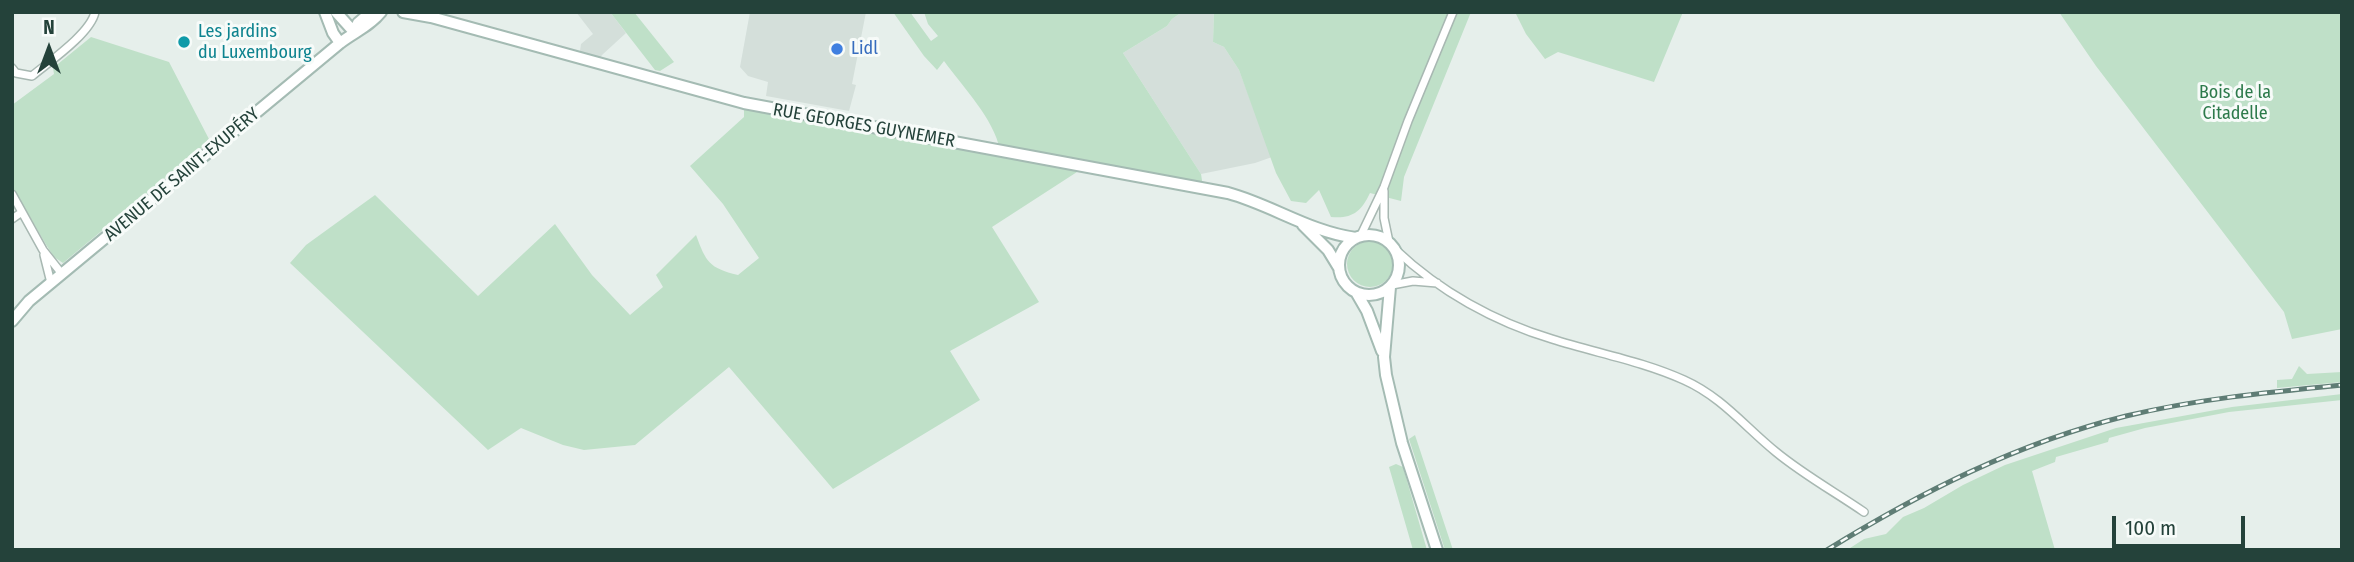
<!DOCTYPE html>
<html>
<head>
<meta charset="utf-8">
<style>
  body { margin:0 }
  #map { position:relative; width:2354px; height:562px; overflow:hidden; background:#e6efeb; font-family:"Fira Sans Condensed",sans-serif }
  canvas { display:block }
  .frame { position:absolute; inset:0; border:14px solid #24423a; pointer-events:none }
  .north { position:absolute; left:14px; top:14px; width:70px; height:70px; -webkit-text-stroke:5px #f7fbf9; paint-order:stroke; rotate:0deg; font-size:19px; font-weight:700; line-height:28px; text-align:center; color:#24423a }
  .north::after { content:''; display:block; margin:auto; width:24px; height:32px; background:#24423a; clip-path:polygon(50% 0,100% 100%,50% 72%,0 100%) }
  .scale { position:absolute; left:2112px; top:516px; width:133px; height:32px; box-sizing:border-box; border:4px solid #24423a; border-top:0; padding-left:9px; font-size:21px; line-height:24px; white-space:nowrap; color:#24423a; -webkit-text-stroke:5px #f7fbf9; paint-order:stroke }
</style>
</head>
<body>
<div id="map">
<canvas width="2354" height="562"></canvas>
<div class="frame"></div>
<div class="north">N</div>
<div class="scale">100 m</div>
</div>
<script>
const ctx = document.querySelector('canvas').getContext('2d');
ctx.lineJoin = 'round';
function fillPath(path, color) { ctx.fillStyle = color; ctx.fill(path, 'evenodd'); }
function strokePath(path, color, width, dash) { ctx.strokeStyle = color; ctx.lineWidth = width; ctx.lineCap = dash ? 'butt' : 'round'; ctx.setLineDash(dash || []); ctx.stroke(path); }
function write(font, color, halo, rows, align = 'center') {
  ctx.font = font + ' "Fira Sans Condensed",sans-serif'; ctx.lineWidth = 6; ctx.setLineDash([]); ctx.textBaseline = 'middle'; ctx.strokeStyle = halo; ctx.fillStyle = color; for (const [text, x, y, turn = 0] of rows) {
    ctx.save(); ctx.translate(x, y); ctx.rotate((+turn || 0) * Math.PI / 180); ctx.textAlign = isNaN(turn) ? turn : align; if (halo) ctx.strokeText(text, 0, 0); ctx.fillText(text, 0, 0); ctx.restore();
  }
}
fillPath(new Path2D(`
  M576,12H610L626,33L602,55L597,63L579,58L581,44L593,34Z
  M750,12H866L852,84L856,85L849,111L766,96L768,82L748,76L740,67Z
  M1182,12H1214L1213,42L1224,47L1239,70L1272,157L1255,163L1201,174L1123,53L1167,26L1172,19Z`), '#d4dfda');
fillPath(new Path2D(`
  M610,12H634L674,62L660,71L655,70Z
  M893,12H910L931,41L938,36L928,24L924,12H1182L1172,19L1167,26L1123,53L1201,174L1203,187L1081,166L1077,172L992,227L1039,302L950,351L980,400L833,489L729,367L635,445L584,450L563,445L521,428L488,450L290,263L306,245L375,195L478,296L555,224L592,275L630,315L663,287L656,275L696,235C706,262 709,268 738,275L759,258L723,204L690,166L744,117V103L1000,150C994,119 963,87 944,61L937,70L924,56Z
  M1214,12H1471L1404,177L1401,201L1370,193C1361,212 1352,219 1331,217L1319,190L1306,203L1291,201L1276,173L1239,70L1224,47L1213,42Z
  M1515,12H1683L1654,82L1558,52L1545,59L1526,34Z
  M2059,12H2342V329L2292,339L2284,312L2096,66Z
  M91,37L169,62L210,141L63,263L54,257L45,243L12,186V105L54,74L53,68Z
  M1347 264a23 23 0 1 1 46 0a23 23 0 1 1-46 0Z
  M2299,366L2307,374L2342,372V382L2277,388V380L2292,379Z
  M2342,394V400L2229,412L2145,428L2109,438L2108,442L2056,457L2055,462L2032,471L2055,550H1847L1864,539L1886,534L1903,517L1924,508L1963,485L2005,465L2116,428L2232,407Z
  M1415,435L1453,550H1445L1409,439Z
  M1396,464L1403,467L1427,550H1413L1389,467Z`), '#bfe0c8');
const street = new Path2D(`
  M12,68L16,73L32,76C49,62 91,33 95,12
  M1384,191V218L1389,242
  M12,194L43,250L62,274
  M12,219L22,212
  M1361,235L1384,187L1408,121L1453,12
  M1396,250C1439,291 1495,322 1552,339C1596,353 1642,361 1684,380C1722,397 1745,427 1776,452C1804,475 1835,492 1864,512
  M44,255L51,283
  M1392,285L1413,281L1437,283`);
const secondary = new Path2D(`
  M325,12L333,33L340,43
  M336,12L354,32
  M403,12L431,17L744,103L1228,193C1272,205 1310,232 1356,238
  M354,32L358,23L371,12
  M1303,225L1328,250L1339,268
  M1339 265a30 30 0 1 1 60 0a30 30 0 1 1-60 0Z
  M1390,287L1384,357L1386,375L1402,443L1437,550
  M1356,292L1367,311L1382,351
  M12,321L29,301L340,43C354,32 370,26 381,12`);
strokePath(street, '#a8b8b2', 10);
strokePath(secondary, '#a4bbb3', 14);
strokePath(street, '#fff', 7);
strokePath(secondary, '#fff', 10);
const rail = new Path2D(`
  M1827,550C1921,492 2018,443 2126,416C2197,399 2270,392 2342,385`);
strokePath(rail, '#5f7d75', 5);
strokePath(rail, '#f7fbf9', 2.5, [8]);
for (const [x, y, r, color] of [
  [184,42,7,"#0f9aa8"],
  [837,49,7,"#3f7fe0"]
]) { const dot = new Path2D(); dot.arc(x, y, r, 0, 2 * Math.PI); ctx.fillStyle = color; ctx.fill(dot); strokePath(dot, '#f7fbf9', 2.5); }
write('18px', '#0d838f', '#f7fbf9', [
  ["Les jardins",198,32],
  ["du Luxembourg",198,53]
], 'left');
write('18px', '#366cbe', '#f7fbf9', [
  ["Lidl",851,49]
], 'left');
write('18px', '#2d7a4b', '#f7fbf9', [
  ["Bois de la",2235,93],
  ["Citadelle",2235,114]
]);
write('18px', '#24423a', '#f7fbf9', [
  ["RUE GEORGES GUYNEMER",864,126,10],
  ["AVENUE DE SAINT-EXUPÉRY",182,175,-40]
]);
</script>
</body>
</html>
